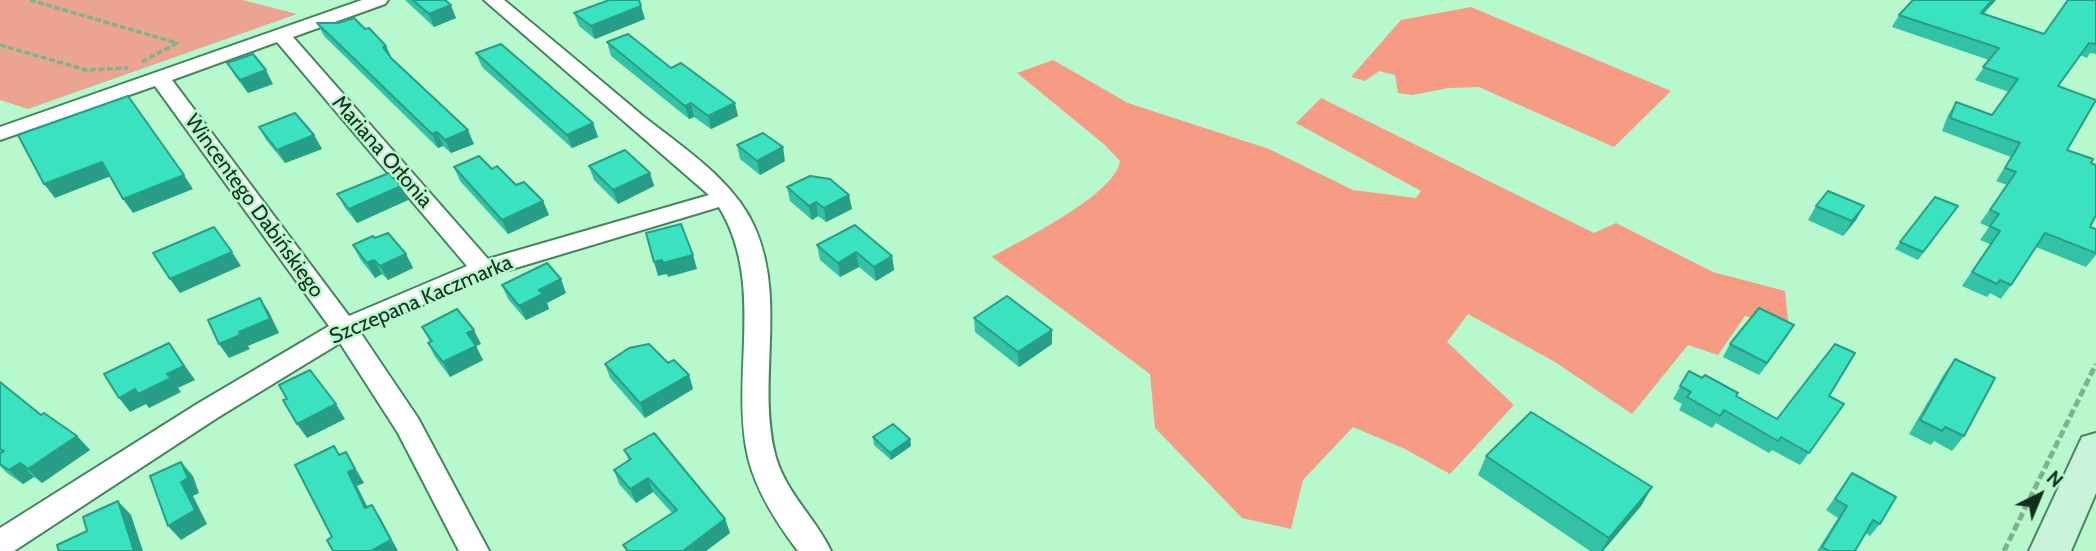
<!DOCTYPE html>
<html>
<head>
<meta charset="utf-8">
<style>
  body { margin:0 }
  #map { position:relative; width:2096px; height:551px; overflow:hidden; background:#b7f9cd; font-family:Cabin,sans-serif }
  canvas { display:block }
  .north { position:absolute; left:2005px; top:460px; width:70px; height:70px; -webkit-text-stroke:5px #b7f9cd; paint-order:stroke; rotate:43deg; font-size:19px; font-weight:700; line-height:28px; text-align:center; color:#142e1e }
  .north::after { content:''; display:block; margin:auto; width:24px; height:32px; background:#142e1e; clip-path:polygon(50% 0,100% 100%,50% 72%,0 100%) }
</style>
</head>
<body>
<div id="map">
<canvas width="2096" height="551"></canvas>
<div class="north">N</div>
</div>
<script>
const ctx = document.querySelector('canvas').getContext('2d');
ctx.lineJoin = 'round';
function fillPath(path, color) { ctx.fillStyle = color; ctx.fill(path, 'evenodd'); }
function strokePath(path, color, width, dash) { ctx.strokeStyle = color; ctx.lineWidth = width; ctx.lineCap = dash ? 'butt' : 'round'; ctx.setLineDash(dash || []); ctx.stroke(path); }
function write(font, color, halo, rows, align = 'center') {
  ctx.font = font + ' Cabin,sans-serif'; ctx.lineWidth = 5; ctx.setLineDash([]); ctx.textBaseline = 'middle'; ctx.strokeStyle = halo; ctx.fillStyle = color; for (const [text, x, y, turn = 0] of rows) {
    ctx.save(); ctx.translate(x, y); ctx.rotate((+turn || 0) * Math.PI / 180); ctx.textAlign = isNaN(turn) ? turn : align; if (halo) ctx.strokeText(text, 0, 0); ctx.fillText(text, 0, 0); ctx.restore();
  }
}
fillPath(new Path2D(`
  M0,0H243L297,14L28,109L0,100Z`), '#eba491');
fillPath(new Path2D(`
  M1471,7L1671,91L1614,147L1479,87L1448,88L1413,95L1398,93L1395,75L1379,71L1365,81L1351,77L1401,20Z
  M1053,60L1128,103L1269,149L1353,190L1416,198L1421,191L1296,123L1321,98L1594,233L1616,223L1713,272L1785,291L1789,329L1745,316L1718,355L1688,345L1632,414L1555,362L1468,314L1447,342L1514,405L1450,474L1405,449L1353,427L1303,480L1291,529L1242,518L1155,428L1150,374L992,257C1023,239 1115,195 1120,161L1105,145L1017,73Z`), '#f69c84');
const street = new Path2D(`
  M362,0H388L385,4L293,37L488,259L709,195L484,0H504C551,39 597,77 643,116C683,148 734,180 755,228C786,299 758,377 774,450C783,491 814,515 831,551H798C775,521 752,485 746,447C733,366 764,281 719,207L492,275L360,332L418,418L489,551H459L398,433L340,343L217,418L14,551H0V528L197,404L329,326L155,86L0,140V127ZM277,42L467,266L349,316L172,80Z`);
const secondary = new Path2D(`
  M2096,433V493L2071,551H2029L2082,437Z`);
strokePath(street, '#46855e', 4);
strokePath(secondary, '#46855e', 4);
strokePath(new Path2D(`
  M30,0L177,43L140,63
  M0,45L86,70L128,68`), '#7eb290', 3.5, [6, 2.5]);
strokePath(new Path2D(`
  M2004,551L2096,364`), '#7eb290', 5, [8, 3.5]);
fillPath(street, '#fff');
fillPath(secondary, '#caf3dc');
fillPath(new Path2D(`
  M405,0H445L456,18L434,27Z
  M1996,0L1983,14L2044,34L2096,0V54L2090,53L2087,58L2080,55L2058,86L2067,150L2091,163L2090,227L2096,229V255L2086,267L2036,247L2011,285L2001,299L1990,293L1987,297L1962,286L1990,244L1980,240L1989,227L1980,223L2007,185L1996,181L2011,157L1942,131L1948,115L1956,102L1992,115L2009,92L1975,80L1989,60L1892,27L1899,15Z
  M574,13L645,19L595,39L579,26Z
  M317,23L365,29L386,46L392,59L474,144L451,153L443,146L438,148L324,36Z
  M607,42L671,68L738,116L711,129L694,117L689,119L611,56Z
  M476,53L593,123L598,137L572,148L482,67Z
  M227,63L273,84L248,93L235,76Z
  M259,127L314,135L322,149L285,163L266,140Z
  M737,145L785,161L760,175L740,159Z
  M589,166L650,173L654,186L618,204L594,180Z
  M454,167L492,169L516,185L543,201L549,215L508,234L460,181Z
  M401,186L408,200L357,223L345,208L337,194Z
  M787,187L852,209L826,222L818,216L812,220L790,201Z
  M1816,206H1864L1856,220L1843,236L1808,220Z
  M1958,206L1918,260L1895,249L1900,242Z
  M375,238L406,254L413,268L388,280L382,274L375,278L360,259L353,245Z
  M817,245L892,256L894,270L876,281L859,267L840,277L820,260Z
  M502,285L566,293L547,303L549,309L526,320L508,299Z
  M974,318L1052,344L1019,367L975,332Z
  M422,327L481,344L476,346L483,360L450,377L435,357L428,343L430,342Z
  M1786,338L1759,375L1723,357L1730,344Z
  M1955,359L1964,436L1952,451L1934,441L1931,445L1909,434L1944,374Z
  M668,363L689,375L693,389L645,418L610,378L605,364Z
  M1689,371L1777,419L1829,396L1844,404L1800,465L1772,450L1769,453L1716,423L1712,428L1679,410L1682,404L1673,399Z
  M0,382L41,415L77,436L90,450L42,483L34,477L23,484L7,473L0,466Z
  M873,437L910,439L911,446L891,460L874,445Z
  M624,450L725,519L730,533L706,551H626L623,545L672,513L653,492L636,503L619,484L614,470L629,461Z
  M1486,456L1652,487L1641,506L1603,551H1590L1478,475Z
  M1852,473L1880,524L1870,536L1866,533L1855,551H1817L1838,518L1826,510Z`), '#33c2a5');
fillPath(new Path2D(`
  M1992,0H1996L1973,25L1981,13Z
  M451,5L456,18L434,27L429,14Z
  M641,6L645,19L595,39L591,26Z
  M386,46L392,59L383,47Z
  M266,70L273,84L248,93L240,80Z
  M691,103L694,117L689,119L685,106Z
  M735,103L738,116L711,129L708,116Z
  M593,123L598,137L572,148L567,135Z
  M468,130L474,144L451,153L445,140Z
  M437,132L443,146L438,148L432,134Z
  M314,135L322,149L285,163L277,150Z
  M783,147L785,161L760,175L757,161Z
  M102,162L111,176L55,198L44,184Z
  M650,173L654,186L618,204L613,190Z
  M184,175L193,189L133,213L123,199Z
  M401,186L408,200L357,223L349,209Z
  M849,195L852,209L826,222L824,208Z
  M543,201L549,215L508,234L502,220Z
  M816,202L818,216L812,220L809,206Z
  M1864,206L1856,220L1843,236L1852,221Z
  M232,252L241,266L180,293L170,279Z
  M856,252L859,267L840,277L838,263Z
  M406,254L413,268L388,280L380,266Z
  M693,255L697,269L668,277L667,274L658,276L654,262Z
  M892,256L894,270L876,281L874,267Z
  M374,260L382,274L375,278L367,263Z
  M561,279L566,293L547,303L549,309L526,320L519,306L539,290Z
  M260,298L269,312L279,333L248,346L250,349L229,358L219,344L239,332Z
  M1794,325L1786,338L1759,375L1767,363Z
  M474,330L481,344L476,346L483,360L450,377L443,362L467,333Z
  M1052,330V344L1019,367L1018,352Z
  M169,343L195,380L178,388L181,392L149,408L146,404L130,412L119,398L167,374Z
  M689,375L693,389L645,418L640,403Z
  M336,404L345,419L307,438L297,424Z
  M77,436L90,450L42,483L28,469Z
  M910,439L911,446L891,460L890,453Z
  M346,452L364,483L357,486L375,522L365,508L348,472Z
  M181,462L193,476L199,493L193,496L207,524L181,540L168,526L181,482Z
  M20,463L34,477L23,484L9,470Z
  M648,478L653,492L636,503L630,489Z
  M1652,487L1641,506L1603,551H1601L1609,538Z
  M118,501L131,515L143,551H134Z
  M372,505L381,519L398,551H371Z
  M725,519L730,533L706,551H683Z`), '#299e86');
const building = new Path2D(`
  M413,0H445L451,5L429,14Z
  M609,0H639L641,6L591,26L574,13Z
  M1913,0H1992L1981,13L2044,34L2068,0H2096V44L2089,43L2058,86L2096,100L2067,150L2093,159L2091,163L2096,165V215L2090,227L2096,229V253L2045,233L2011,285L2000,280L1997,284L1972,272L2000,231L1990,226L1999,214L1990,210L2016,172L2005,168L2020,143L1950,118L1956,102L1992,115L2018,79L1983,67L1999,48L1899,15Z
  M354,18L365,29L369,28L386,46L383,47L391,58L468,130L445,140L437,132L432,134L317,23H338Z
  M628,34L671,68L681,63L735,103L708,116L691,103L685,106L607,42Z
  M501,44L593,123L567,135L476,53Z
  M253,54L266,70L240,80L227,63Z
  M128,96L184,175L123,199L102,162L44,184L18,135Z
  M295,113L314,135L277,150L259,127Z
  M763,133L783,147L757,161L737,145Z
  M625,150L650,173L613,190L589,166Z
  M479,156L492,169L497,166L516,185L524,182L543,201L502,220L454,167Z
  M389,173L401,186L349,209L337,194Z
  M810,176L830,179L849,195L824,208L816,202L809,206L787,187Z
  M1828,191L1864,206L1852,221L1816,206Z
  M1935,197L1958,206L1923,252L1900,242Z
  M681,224L693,255L663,263L662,260L654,262L646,233Z
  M855,225L892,256L874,267L856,252L838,263L817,245Z
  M214,227L232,252L170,279L153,253Z
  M388,233L406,254L380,266L374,260L367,263L353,245L373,236L375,238Z
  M547,263L561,279L539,290L543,294L519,306L502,285Z
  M1007,296L1052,330L1018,352L974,318Z
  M260,298L270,319L239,332L240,335L219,344L208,320Z
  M1759,308L1794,325L1767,363L1730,344Z
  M457,309L474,330L467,333L476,346L443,362L428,343L432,341L422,327Z
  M169,343L184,366L167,374L171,378L138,394L135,389L119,398L104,374Z
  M649,344L668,363L674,360L689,375L640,403L605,364L629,348Z
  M1835,344L1855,353L1829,396L1844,404L1809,453L1781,437L1778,441L1724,410L1720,416L1687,397L1691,392L1680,386L1689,371L1702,378L1705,375L1738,393L1736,396L1777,419Z
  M1955,359L1995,378L1964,436L1945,427L1942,431L1920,420Z
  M310,370L336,404L297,424L283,400L287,399L279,385Z
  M0,382L41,415L44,413L77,436L28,469L20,463L9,470L0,464V454L4,451L0,449Z
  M1531,412L1652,487L1609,538L1486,456Z
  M893,424L910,439L890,453L873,437Z
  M654,433L725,519L683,551H628L623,545L677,510L648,478L630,489L614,470L631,459L624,450Z
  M334,446L339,455L346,452L355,469L348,472L365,508L372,505L391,540L371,551H333L327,540L332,537L295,465Z
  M181,462L188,478L181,482L195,510L168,526L150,476Z
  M1852,473L1896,497L1880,524L1873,520L1855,551H1829L1822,547L1847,506L1835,499Z
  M118,501L134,551H59L57,545L87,531L83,517Z`);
fillPath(building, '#3be2c0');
strokePath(building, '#299e86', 2);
write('21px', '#142e1e', '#b7f9cd', [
  ["Mariana Orłonia",382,152,49],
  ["Wincentego Dabińskiego",254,206,54],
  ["Szczepana Kaczmarka",421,300,-23]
]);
</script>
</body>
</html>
